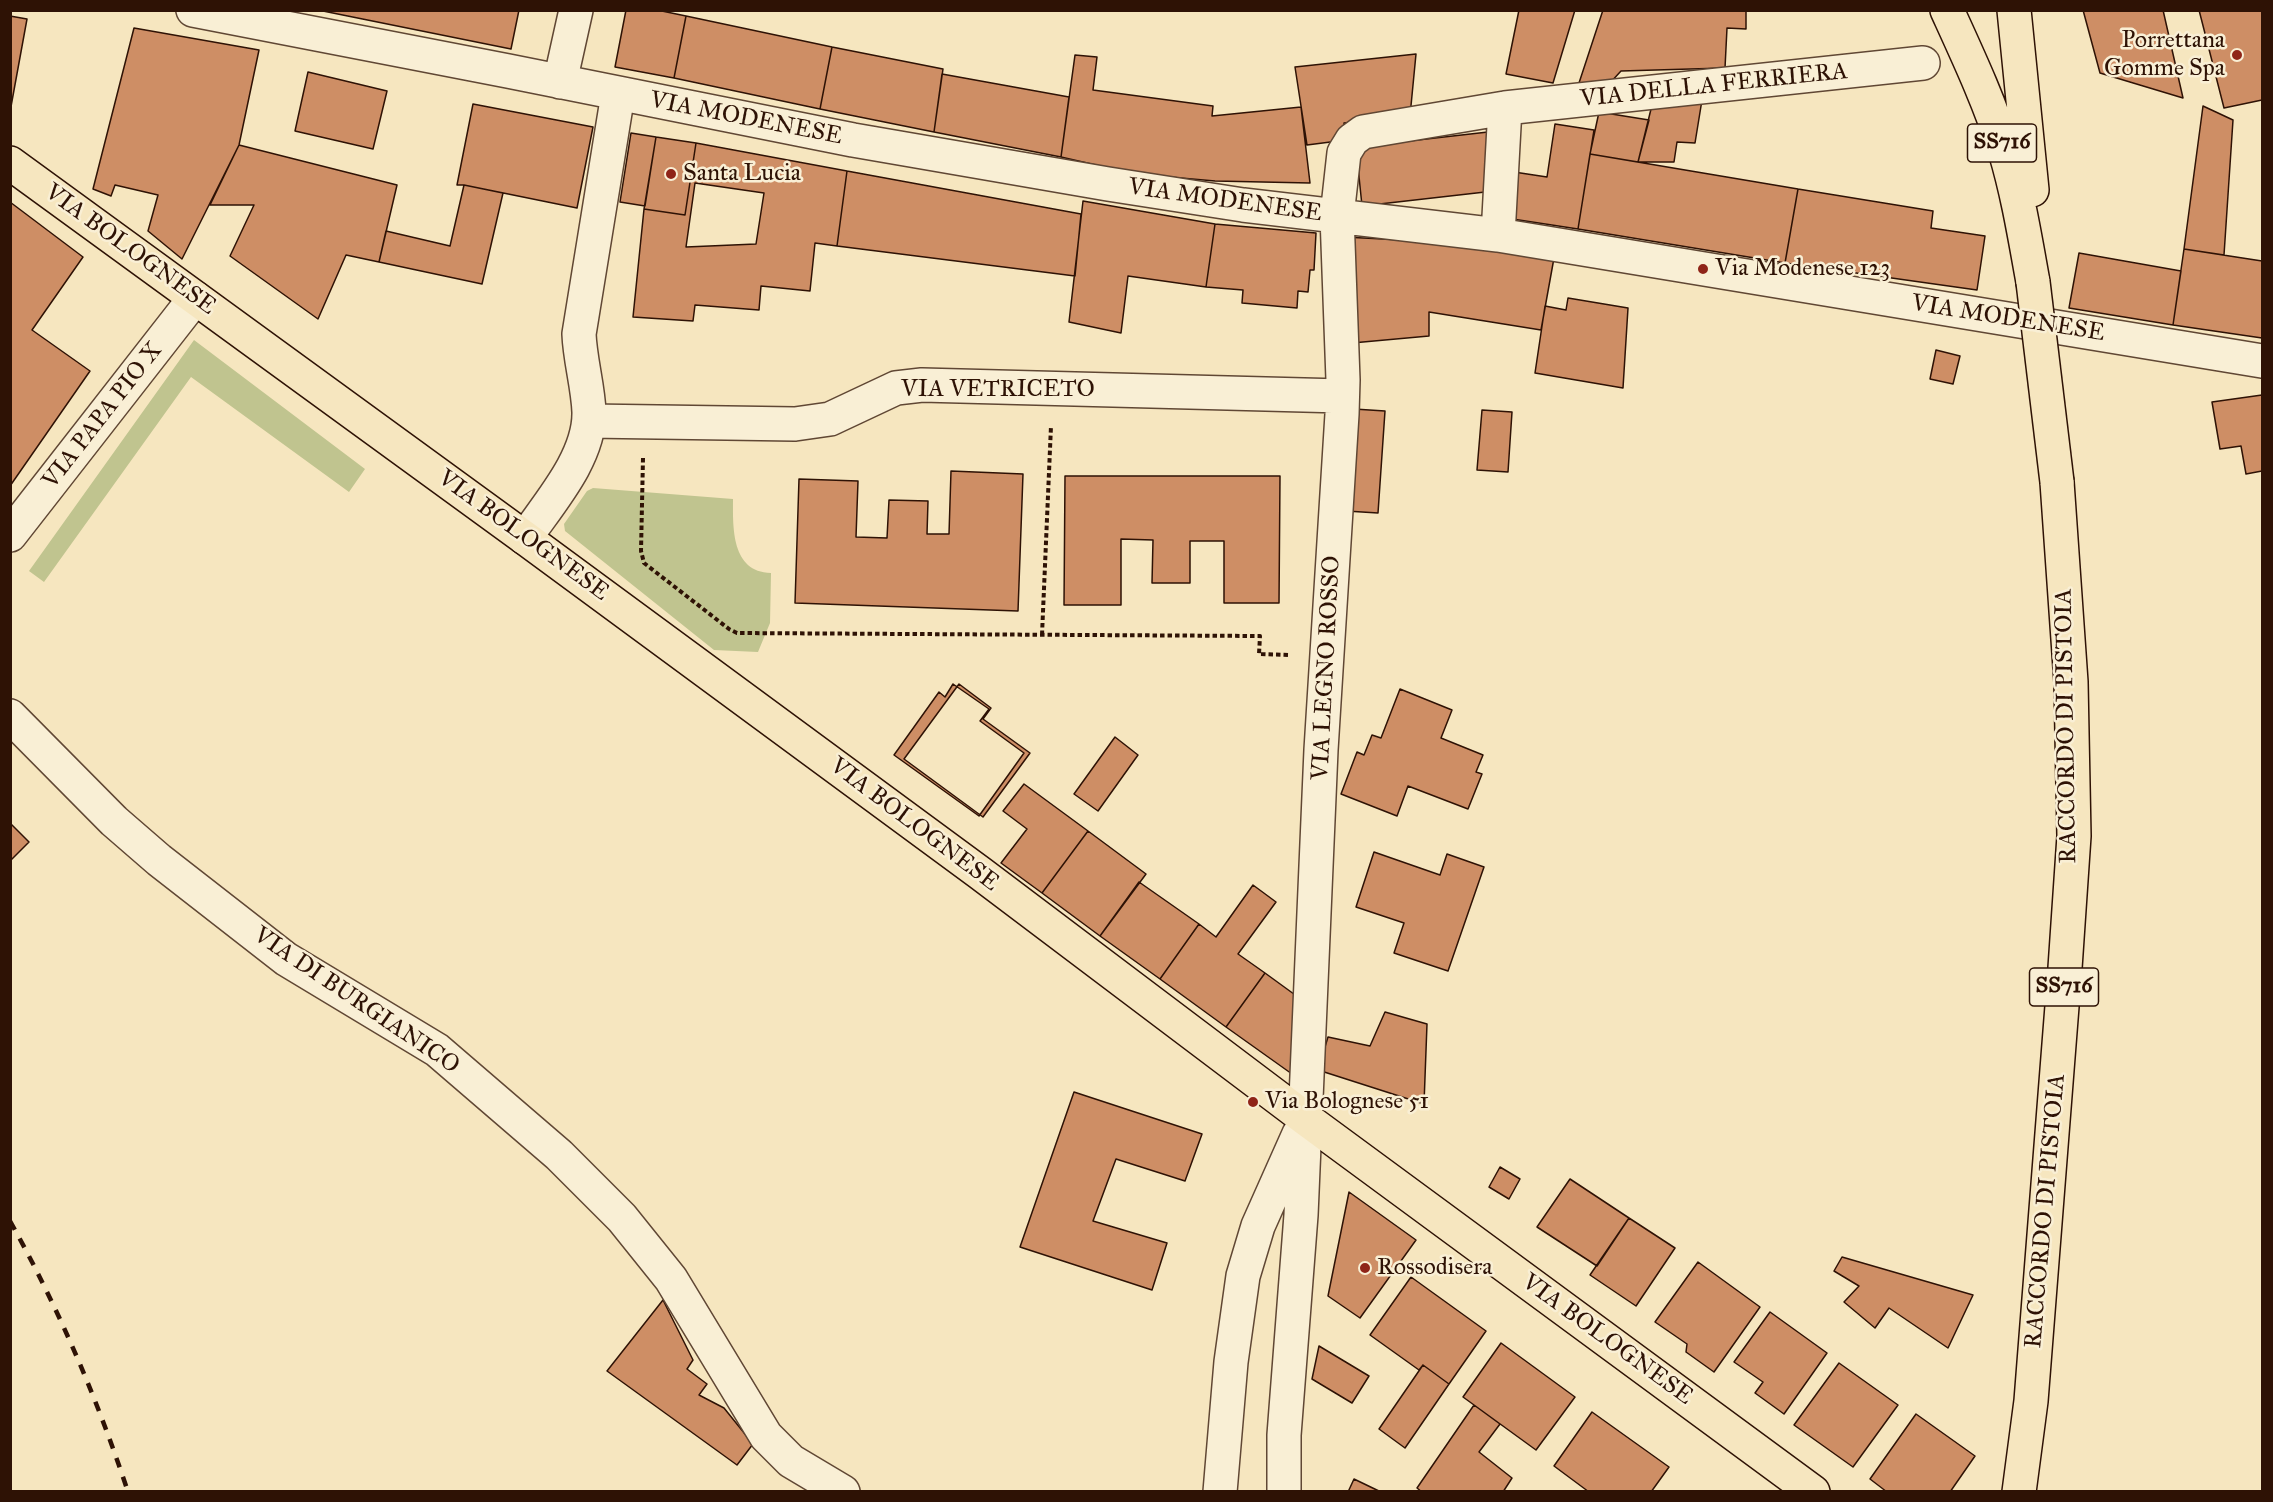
<!DOCTYPE html>
<html>
<head>
<meta charset="utf-8">
<style>
  body { margin:0 }
  #map { position:relative; width:2273px; height:1502px; overflow:hidden; background:#f6e6bf; font-family:"IM FELL Great Primer",serif }
  canvas { display:block }
  .frame { position:absolute; inset:0; border:12px solid #2e1205; pointer-events:none }
</style>
</head>
<body>
<div id="map">
<canvas width="2273" height="1502"></canvas>
<div class="frame"></div>
</div>
<script>
const ctx = document.querySelector('canvas').getContext('2d');
ctx.lineJoin = 'round';
function fillPath(path, color) { ctx.fillStyle = color; ctx.fill(path, 'evenodd'); }
function strokePath(path, color, width, dash) { ctx.strokeStyle = color; ctx.lineWidth = width; ctx.lineCap = dash ? 'butt' : 'round'; ctx.setLineDash(dash || []); ctx.stroke(path); }
function write(font, color, halo, rows, align = 'center') {
  ctx.font = font + ' "IM FELL Great Primer",serif'; ctx.lineWidth = 5; ctx.setLineDash([]); ctx.textBaseline = 'middle'; ctx.strokeStyle = halo; ctx.fillStyle = color; for (const [text, x, y, turn = 0] of rows) {
    ctx.save(); ctx.translate(x, y); ctx.rotate((+turn || 0) * Math.PI / 180); ctx.textAlign = isNaN(turn) ? turn : align; if (halo) ctx.strokeText(text, 0, 0); ctx.fillText(text, 0, 0); ctx.restore();
  }
}
fillPath(new Path2D(`
  M194,340L365,469L349,492L191,377L44,582L29,571Z
  M593,488L733,499C733,527 731,572 771,573L770,623L758,652L714,650L565,531L564,524L587,491Z`), '#c0c48f');
const building = new Path2D(`
  M318,10H519L511,49Z
  M626,10H657L686,16L674,78L615,67Z
  M1519,10H1575L1553,83L1506,74Z
  M1603,10H1746V29L1727,28L1725,68L1621,71L1609,84L1578,86Z
  M2083,10H2163L2183,98L2100,73Z
  M2199,10H2262V100L2224,108Z
  M10,16L27,19L10,112Z
  M686,16L832,47L820,109L674,78Z
  M134,28L259,50L239,145L182,259L148,231L158,195L115,185L111,196L93,189Z
  M832,47L943,69L934,132L820,109Z
  M1416,54L1410,116L1344,123L1346,140L1307,145L1295,67Z
  M1075,55L1097,57L1093,90L1213,106L1212,116L1301,107L1310,183L1215,181L1135,174L1061,157Z
  M308,72L387,91L373,149L295,131Z
  M942,74L1069,97L1061,157L934,132Z
  M1702,100L1695,143L1677,142L1674,162H1638L1652,105Z
  M473,104L593,127L577,208L464,185H457Z
  M2203,106L2233,120L2224,255L2184,249Z
  M1599,112L1649,120L1638,162L1590,154Z
  M1555,124L1594,130L1578,229L1506,218L1514,172L1547,177Z
  M1488,132L1494,191L1362,206L1356,147Z
  M631,133L656,137L645,206L620,202Z
  M656,137L696,143L685,215L644,209Z
  M696,143L847,171L837,246L815,243L810,291L761,286L759,310L695,305L693,321L633,317L644,209L685,215ZM695,183L764,193L756,244L686,247Z
  M239,145L397,185L379,262L346,255L318,319L230,256L254,205H210Z
  M1590,154L1798,189L1785,263L1578,229Z
  M847,171L1081,214L1075,276L837,246Z
  M464,185L503,193L482,284L379,262L386,231L450,246Z
  M1798,189L1933,211L1931,228L1985,236L1977,290L1785,263Z
  M1083,201L1215,224L1206,287L1128,276L1121,333L1069,322Z
  M10,202L83,257L32,330L90,371L10,486Z
  M1215,224L1316,233L1314,270H1310L1308,292L1298,291L1297,308L1242,303L1243,290L1206,287Z
  M1344,237L1442,242L1554,258L1541,330L1429,312V336L1352,343Z
  M2184,249L2262,261V338L2173,325Z
  M2079,253L2181,271L2173,325L2069,308Z
  M1568,298L1628,308L1623,388L1535,373L1545,306L1566,310Z
  M1936,350L1960,356L1953,384L1930,379Z
  M2262,395V471L2246,474L2241,446L2220,449L2212,402Z
  M1354,409L1385,411L1378,513L1346,511Z
  M1482,410L1512,412L1508,472L1477,470Z
  M951,471L1023,474L1018,611L795,603L799,479L858,481L856,537L887,538L889,500L928,501L927,534H949Z
  M1065,476H1280L1279,603H1224V541H1190V583H1152L1153,540L1121,539V605H1064Z
  M953,684L989,709L980,721L1024,753L979,816L894,755L939,692L945,697Z
  M959,684L991,708L983,719L1030,753L983,817L904,759Z
  M1400,689L1452,710L1441,738L1483,755L1476,772L1482,774L1468,809L1408,786L1397,816L1341,794L1357,752L1364,755L1372,735L1381,738Z
  M1115,737L1138,755L1098,811L1074,794Z
  M1024,784L1088,831L1042,893L1001,863L1027,829L1003,811Z
  M10,823L29,842L10,861Z
  M1088,831L1146,874L1100,936L1042,893Z
  M1374,852L1440,875L1447,854L1484,867L1448,971L1394,953L1404,923L1356,907Z
  M1139,882L1199,924L1160,979L1100,936Z
  M1253,885L1276,902L1238,954L1265,973L1226,1027L1160,979L1199,924L1216,937Z
  M1265,973L1298,997L1292,1074L1226,1027Z
  M1385,1012L1427,1024L1424,1104L1318,1070L1328,1037L1370,1046Z
  M1074,1092L1202,1134L1185,1181L1116,1159L1093,1221L1167,1243L1152,1290L1020,1247Z
  M1500,1167L1520,1179L1509,1199L1489,1187Z
  M1570,1179L1629,1218L1597,1266L1537,1227Z
  M1349,1192L1416,1240L1360,1318L1328,1296Z
  M1629,1218L1675,1248L1636,1306L1590,1275Z
  M1842,1257L1973,1295L1948,1348L1889,1308L1875,1328L1844,1302L1859,1286L1834,1271Z
  M1698,1262L1760,1307L1714,1372L1686,1352L1687,1344L1655,1322Z
  M1411,1277L1486,1331L1449,1384L1423,1365L1419,1370L1370,1335Z
  M663,1300L693,1360L687,1369L707,1384L699,1395L724,1408L753,1444L737,1465L607,1371Z
  M1770,1312L1827,1353L1784,1414L1755,1393L1763,1382L1734,1362Z
  M1501,1343L1575,1397L1536,1450L1463,1397Z
  M1319,1346L1369,1376L1352,1403L1312,1379Z
  M1839,1363L1898,1405L1853,1467L1794,1425Z
  M1423,1365L1449,1384L1405,1448L1379,1429Z
  M1474,1405L1500,1424L1479,1452L1512,1478L1503,1492H1422L1417,1488Z
  M1592,1412L1669,1467L1651,1492H1589L1554,1466Z
  M1916,1414L1975,1456L1950,1492H1887L1870,1479Z
  M1354,1479L1381,1492H1348Z`);
fillPath(building, '#ce8e65');
strokePath(building, '#2e1205', 1.5);
const minor = new Path2D(`
  M193,10L508,71L853,140L1108,184L1243,205L1498,235L2262,361
  M560,82L576,10
  M1498,235L1505,108
  M589,421L795,424L830,419L896,388L922,385L1342,396
  M10,535L195,298
  M525,538C550,502 590,457 589,412C588,386 580,360 579,334L618,94
  M10,716L114,821L159,860L286,959L437,1050L559,1155L622,1218L671,1279L766,1436L791,1461L843,1492
  M1220,1492L1231,1362L1243,1276L1258,1226L1299,1134
  M1284,1492V1435L1301,1215L1321,750L1342,414L1343,380L1337,216L1344,153L1352,140L1363,132L1505,108L1923,63`);
const major = new Path2D(`
  M1947,10C1968,56 1990,103 2005,151C2018,194 2025,238 2033,282
  M2014,10L2032,190
  M10,163L525,538L980,873L1306,1119L1813,1492
  M2019,1492L2031,1401L2065,968L2074,836L2071,682L2057,482`);
strokePath(minor, '#604734', 36);
strokePath(major, '#2e1205', 36);
strokePath(new Path2D(`
  M643,458L641,551L644,563L729,629L737,633L1260,636L1259,654L1290,655
  M1042,635L1051,426`), '#2e1205', 4, [4.5, 3]);
strokePath(minor, '#f9efd5', 33);
strokePath(major, '#f6e6bf', 33);
strokePath(new Path2D(`
  M10,1221C58,1307 97,1398 128,1492`), '#2e1205', 4.5, [10, 10]);
const majorBridge = new Path2D(`
  M2033,282L2057,482`);
strokePath(majorBridge, '#2e1205', 36, []);
strokePath(majorBridge, '#f6e6bf', 33);
for (const [x, y, r, color] of [
  [2237,55,6,"#8f2418"],
  [671,174,6,"#8f2418"],
  [1703,269,6,"#8f2418"],
  [1253,1102,6,"#8f2418"],
  [1365,1268,6,"#8f2418"]
]) { const dot = new Path2D(); dot.arc(x, y, r, 0, 2 * Math.PI); ctx.fillStyle = color; ctx.fill(dot); strokePath(dot, '#f9efd5', 2); }
for (const [x, y, w] of [
  [2002,143,69],
  [2064,987,69]
]) { const box = new Path2D(); box.roundRect(x - w / 2, y - 19, w, 38, 4.5); ctx.fillStyle = '#f9efd5'; ctx.fill(box); strokePath(box, '#2e1205', 1.5); }
write('bold 22px', '#2e1205', null, [
  ["SS716",2002,143],
  ["SS716",2064,987]
]);
write('24px', '#2e1205', '#f9efd5', [
  ["Porrettana",2225,41,"right"],
  ["Gomme Spa",2225,69,"right"],
  ["Santa Lucia",683,174],
  ["Via Modenese 123",1715,269],
  ["Via Bolognese 51",1265,1102],
  ["Rossodisera",1377,1268]
], 'left');
write('24px', '#2e1205', '#f9efd5', [
  ["VIA DELLA FERRIERA",1714,86,-6],
  ["VIA MODENESE",746,119,11],
  ["VIA MODENESE",1225,201,8],
  ["VIA BOLOGNESE",130,250,36],
  ["VIA MODENESE",2008,319,9],
  ["VIA VETRICETO",998,390],
  ["VIA PAPA PIO X",103,416,-52],
  ["VIA BOLOGNESE",523,536,36],
  ["VIA LEGNO ROSSO",1327,668,-87],
  ["RACCORDO DI PISTOIA",2067,726,-91],
  ["VIA BOLOGNESE",914,825,37],
  ["VIA DI BURGIANICO",356,1001,34],
  ["RACCORDO DI PISTOIA",2046,1211,-85],
  ["VIA BOLOGNESE",1607,1340,36]
]);
</script>
</body>
</html>
